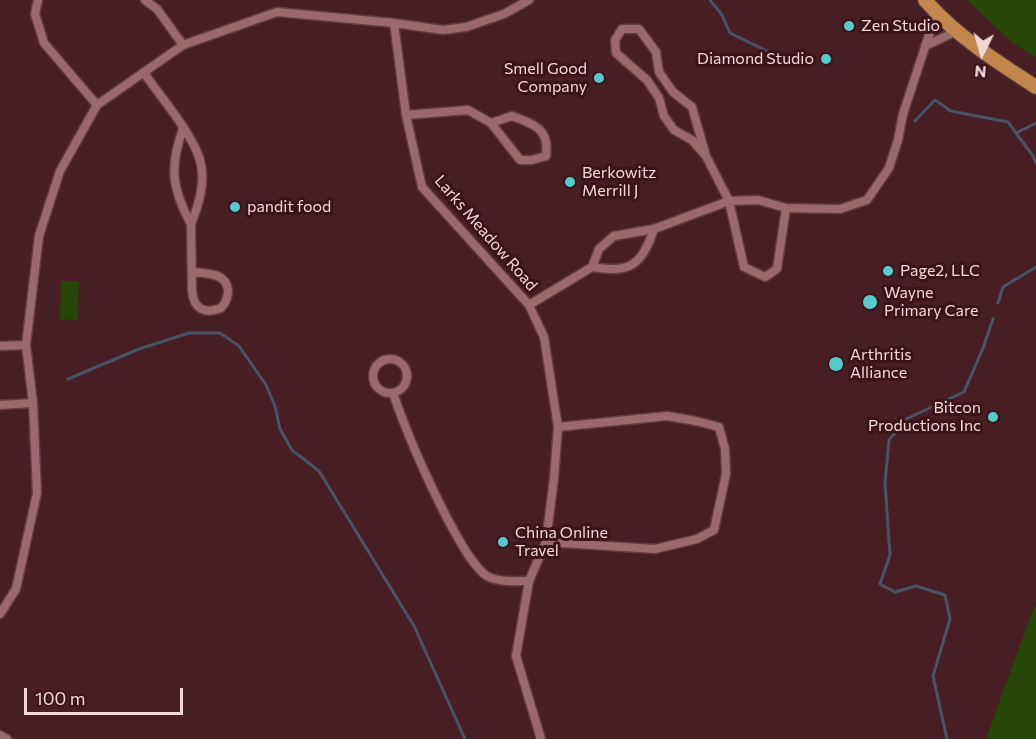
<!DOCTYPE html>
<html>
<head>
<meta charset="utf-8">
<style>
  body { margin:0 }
  #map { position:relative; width:1036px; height:739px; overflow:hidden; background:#471e23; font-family:Commissioner,sans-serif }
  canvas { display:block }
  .north { position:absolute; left:952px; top:24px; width:60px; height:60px; -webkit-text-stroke:4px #3b141a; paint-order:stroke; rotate:185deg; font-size:16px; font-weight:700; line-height:24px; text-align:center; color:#f3d7d8 }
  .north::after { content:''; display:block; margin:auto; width:21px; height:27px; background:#f3d7d8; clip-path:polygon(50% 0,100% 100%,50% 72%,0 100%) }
  .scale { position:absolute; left:24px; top:688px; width:159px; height:27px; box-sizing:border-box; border:3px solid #f3d7d8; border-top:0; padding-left:8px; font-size:18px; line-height:21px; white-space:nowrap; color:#f3d7d8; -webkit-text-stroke:4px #3b141a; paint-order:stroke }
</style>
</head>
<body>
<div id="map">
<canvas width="1036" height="739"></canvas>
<div class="north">N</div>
<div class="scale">100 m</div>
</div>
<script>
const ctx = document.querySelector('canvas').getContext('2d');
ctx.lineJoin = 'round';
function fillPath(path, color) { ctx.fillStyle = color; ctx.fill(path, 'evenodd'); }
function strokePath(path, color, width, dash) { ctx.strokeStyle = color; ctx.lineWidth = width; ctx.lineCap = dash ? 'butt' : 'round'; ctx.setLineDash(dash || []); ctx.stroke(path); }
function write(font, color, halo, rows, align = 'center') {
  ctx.font = font + ' Commissioner,sans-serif'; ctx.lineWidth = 6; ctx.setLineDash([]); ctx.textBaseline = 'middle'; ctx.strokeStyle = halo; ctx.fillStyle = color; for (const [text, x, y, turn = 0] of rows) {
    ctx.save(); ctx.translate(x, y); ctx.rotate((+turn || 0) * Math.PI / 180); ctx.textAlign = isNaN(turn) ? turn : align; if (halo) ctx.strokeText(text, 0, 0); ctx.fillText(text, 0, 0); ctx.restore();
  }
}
fillPath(new Path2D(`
  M967,0H1036V57L1014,44Z
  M61,281H79L78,320L60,319Z
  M1036,606V739H986L1033,609Z`), '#264605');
strokePath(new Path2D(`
  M710,0L722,15L730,33L773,54
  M915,121L935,100L951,111L1008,122L1033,156L1036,163
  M1016,133L1036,123
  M998,303L1003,287L1036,267
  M68,379L139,349L189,333H220L239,346L266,385L275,406L280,429L292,450L319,471L414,626L465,739
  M947,739L933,676L950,619L945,595L916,586L895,592L880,584L890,555L885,483L889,440L908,418L964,392L983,348L993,319`), '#4b5265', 3);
const street = new Path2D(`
  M38,0L35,14L44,43L97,105
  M145,0L157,9L183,45
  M394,23L406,115L422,187L529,305L544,337L558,427L554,478L546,542L529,581L516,656L541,739
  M925,46L957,31
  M144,73C160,96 192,133 200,160C206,182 199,204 191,224C172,189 169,167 183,129
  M406,115L468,110L491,123
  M512,116C534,124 550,129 546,156L532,160H520L491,123Z
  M706,156L692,140L674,130L664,116L659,98L647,80L616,53L615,40L622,29H639L656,52L659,72L673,92L692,107L706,156L729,201L744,267L765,277L777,269L786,208
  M191,224L192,290C193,308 204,315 221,308C226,303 228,297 228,290C226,272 206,274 192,272
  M654,229C642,265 630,274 592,267L599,249L614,236L654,229L729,201L758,200L786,208L840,209L867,200L889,168L898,140L903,114L932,26L934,10
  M529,305L592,267
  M0,346L26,345
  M373 376a17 17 0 1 1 34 0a17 17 0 1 1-34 0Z
  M393,393C408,437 427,479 448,520C458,538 469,560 484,574C495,583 516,581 529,581
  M0,405L33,403
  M546,542L655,549L697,539L714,530L726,474L725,449L719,427L696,421L667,416L558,427
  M0,614L16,589L37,493L33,403L26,345L39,236L60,171L97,105L183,45L277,12L394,23L443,30L466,27L504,14L529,0
  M0,735L7,739`);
const primary = new Path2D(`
  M925,0C955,35 997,62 1036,87`);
strokePath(street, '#5f3c41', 11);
strokePath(primary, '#5f3c41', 16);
strokePath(street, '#99696d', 8);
strokePath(primary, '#c2874a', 14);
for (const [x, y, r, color] of [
  [849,26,6,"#53cdcb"],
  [826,59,6,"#53cdcb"],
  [599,78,6,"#53cdcb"],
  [570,182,6,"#53cdcb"],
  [235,207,6,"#53cdcb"],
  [888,271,6,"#53cdcb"],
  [870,302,8,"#53cdcb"],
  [836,364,8,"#53cdcb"],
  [993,417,6,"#53cdcb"],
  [503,542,6,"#53cdcb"]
]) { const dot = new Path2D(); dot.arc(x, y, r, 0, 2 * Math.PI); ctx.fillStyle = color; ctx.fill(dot); strokePath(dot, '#3b141a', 2); }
write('16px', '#f3d7d8', '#3b141a', [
  ["Zen Studio",861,26],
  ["Diamond Studio",814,59,"right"],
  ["Smell Good",587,69,"right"],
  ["Company",587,87,"right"],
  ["Berkowitz",582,173],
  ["Merrill J",582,191],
  ["pandit food",247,207],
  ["Page2, LLC",900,271],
  ["Wayne",884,293],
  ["Primary Care",884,311],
  ["Arthritis",850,355],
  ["Alliance",850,373],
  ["Bitcon",981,408,"right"],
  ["Productions Inc",981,426,"right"],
  ["China Online",515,533],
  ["Travel",515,551]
], 'left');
write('16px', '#f3d7d8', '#3b141a', [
  ["Larks Meadow Road",486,233,49]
]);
</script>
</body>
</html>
